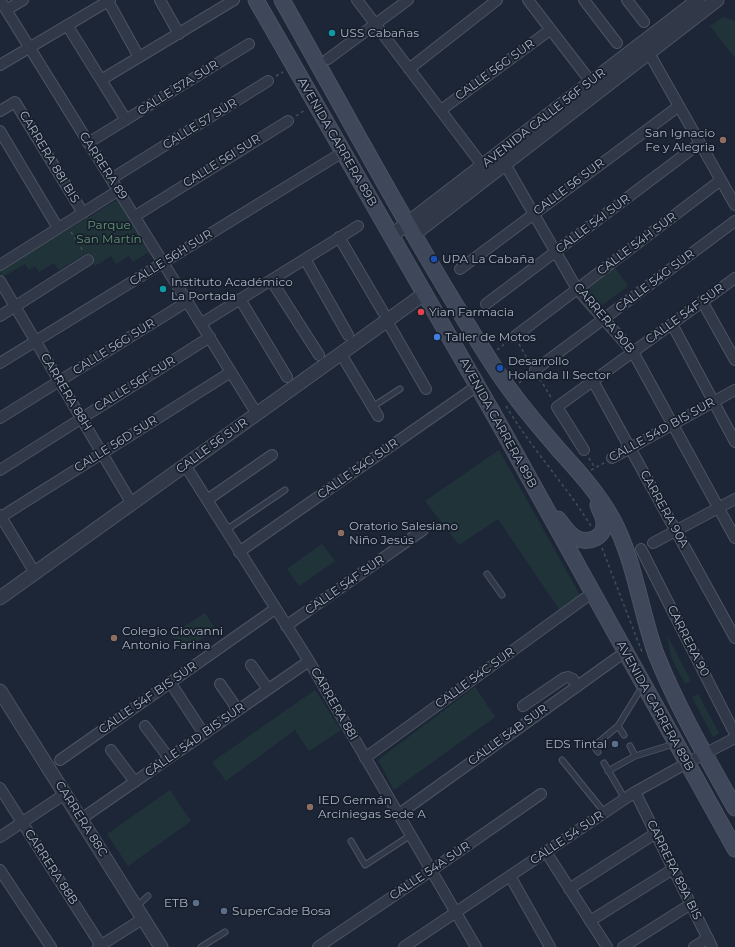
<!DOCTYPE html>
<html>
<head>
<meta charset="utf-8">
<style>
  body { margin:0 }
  canvas { display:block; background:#1d2637 }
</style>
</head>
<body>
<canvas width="735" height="947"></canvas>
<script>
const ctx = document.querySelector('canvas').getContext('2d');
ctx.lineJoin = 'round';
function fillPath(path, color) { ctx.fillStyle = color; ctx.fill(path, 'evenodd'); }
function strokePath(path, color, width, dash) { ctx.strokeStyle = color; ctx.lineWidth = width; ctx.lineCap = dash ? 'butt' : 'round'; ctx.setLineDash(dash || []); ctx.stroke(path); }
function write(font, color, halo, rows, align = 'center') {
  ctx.font = font + ' Montserrat,sans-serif'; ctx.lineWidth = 3.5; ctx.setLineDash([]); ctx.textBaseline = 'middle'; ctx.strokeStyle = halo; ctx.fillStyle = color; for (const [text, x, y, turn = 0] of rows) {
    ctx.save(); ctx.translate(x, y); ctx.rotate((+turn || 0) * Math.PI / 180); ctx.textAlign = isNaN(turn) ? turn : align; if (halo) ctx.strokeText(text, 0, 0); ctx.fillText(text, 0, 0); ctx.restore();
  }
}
fillPath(new Path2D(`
  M723,17L735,21V58L710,26Z
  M117,200L151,256L147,253L133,262L129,256L116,264L111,256L95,266L87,253L59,270L54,263L39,272L35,266L29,270L25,264L2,277L0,271Z
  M615,268L628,286L600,307L587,289Z
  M499,450L580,595L561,612L498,519L459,545L425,501Z
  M322,544L335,561L299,586L287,569Z
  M205,613L216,630L182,652L171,635Z
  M667,635L691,681L685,684L671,657Z
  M475,687L495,717L394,790L378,760Z
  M315,690L341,730L309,751L295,730L226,781L212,762Z
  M698,694L719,733L713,737L692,697Z
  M170,790L191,821L128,866L107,834Z`), '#1f3338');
const service = new Path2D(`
  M372,407L400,389
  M226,530L285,490
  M487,574L502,595
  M624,735L618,726L642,687
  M630,746L635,756L674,744
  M598,752L594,746L618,726
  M562,760L605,813
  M604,763L625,799
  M608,771L635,756
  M351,841L365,865L411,835
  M137,906L148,896
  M201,947L225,932`);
const minor = new Path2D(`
  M0,0L257,414
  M160,0L179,34
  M357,0L482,165
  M528,0L591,82
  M584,0L617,43
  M627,0L644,22
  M108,1L139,57
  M6,10L23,0
  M67,25L126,120
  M649,53L735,205
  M328,59L408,0
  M0,65L110,0
  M409,69L497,0
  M101,80L234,0
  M441,110L550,30
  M0,111L15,102L83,213
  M0,131L58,228
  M88,143L249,44
  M505,164L577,289L633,352L735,538
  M111,179L268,81
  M135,216L288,121
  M339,237L383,312
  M305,259L348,335
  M0,265L119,190
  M460,269L679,106
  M271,280L319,355
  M0,281L132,504
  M240,299L287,377
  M702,301L735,360
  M486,304L700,143
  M0,316L88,260
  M387,321L426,389
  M202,323L358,226
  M672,324L735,442
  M514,337L721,180
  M341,354L378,416
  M0,363L343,152
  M535,370L735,221
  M593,381L735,638
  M0,418L188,301
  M584,450L557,407L735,278
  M612,458L735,390
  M185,465L309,661L476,947
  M0,470L210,337
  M207,500L272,455
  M0,515L35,573
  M1,517L231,372
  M653,543L735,499
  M641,549L735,734
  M239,552L477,386
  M286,626L423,530
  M251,665L268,689
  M170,682L204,734
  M220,684L238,710
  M523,706L564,678L568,677L573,679L577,687
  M145,726L169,758
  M111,750L135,782
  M365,758L585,598
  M60,760L275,609
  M0,788L102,947
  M635,792L712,947
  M399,814L618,657
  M81,819L309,661
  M0,837L65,794
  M546,852L607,947
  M0,870L51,947
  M510,876L550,947
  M569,889L656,833
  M590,921L673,869
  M98,947L144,918
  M318,947L432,870L541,794
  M404,947L635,792L687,763L735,738
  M623,947L691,904
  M694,947L708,938`);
const tertiary = new Path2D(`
  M414,234L717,0
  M391,236L698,0
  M0,598L424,294
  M0,691L161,947`);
const secondary = new Path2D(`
  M256,0L497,420L735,849
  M282,0C351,122 417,247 493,365C512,395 536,423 559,450C579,472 599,494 613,520C635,561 640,610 656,654C677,707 707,758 735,808
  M558,519C564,526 568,534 576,538C588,544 605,538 604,523C604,517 600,511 598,505`);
strokePath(service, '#4c5362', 7);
strokePath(minor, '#4c5362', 12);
strokePath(tertiary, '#4c5362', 15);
strokePath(secondary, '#4c5362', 17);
strokePath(new Path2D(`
  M276,76L283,72
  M296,116L305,110
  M71,232L83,251
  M519,344L529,362
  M497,350L507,342
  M540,379L552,399
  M519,383L529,375
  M506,406C531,448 565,484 591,526
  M589,458L595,468
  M591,470L604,463
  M602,548L642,652`), '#3d5055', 1.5, [3, 3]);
strokePath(service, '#313847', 5);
strokePath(minor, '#313847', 10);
strokePath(tertiary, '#313847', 13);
strokePath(secondary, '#3f475a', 15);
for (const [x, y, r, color] of [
  [332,33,4,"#0f9aa8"],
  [723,140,4,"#8d6e63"],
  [434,259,4,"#1a4fb4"],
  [163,289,4,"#0f9aa8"],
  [421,312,4,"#e0444e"],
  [437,337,4,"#3f7fe0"],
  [500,368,4,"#1a4fb4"],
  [341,533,4,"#8d6e63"],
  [114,638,4,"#8d6e63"],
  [615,744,4,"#5c6f8a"],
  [310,807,4,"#8d6e63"],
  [196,903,4,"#5c6f8a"],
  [224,911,4,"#5c6f8a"]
]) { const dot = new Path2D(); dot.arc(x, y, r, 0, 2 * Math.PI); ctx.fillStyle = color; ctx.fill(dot); strokePath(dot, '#171e2b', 1.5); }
write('12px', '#aab3c5', '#171e2b', [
  ["USS Cabañas",340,33],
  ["San Ignacio",715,133,"right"],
  ["Fe y Alegria",715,147,"right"],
  ["UPA La Cabaña",442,259],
  ["Instituto Académico",171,282],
  ["La Portada",171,296],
  ["Yian Farmacia",429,312],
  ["Taller de Motos",445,337],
  ["Desarrollo",508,361],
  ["Holanda II Sector",508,375],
  ["Oratorio Salesiano",349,526],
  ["Niño Jesús",349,540],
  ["Colegio Giovanni",122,631],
  ["Antonio Farina",122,645],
  ["EDS Tintal",607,744,"right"],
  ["IED Germán",318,800],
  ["Arciniegas Sede A",318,814],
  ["ETB",188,903,"right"],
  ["SuperCade Bosa",232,911]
], 'left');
write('12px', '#aab3c5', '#171e2b', [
  ["CALLE 56G SUR",495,70,-36],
  ["CALLE 57A SUR",178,88,-32],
  ["AVENIDA CALLE 56F SUR",544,118,-38],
  ["CALLE 57 SUR",200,124,-32],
  ["AVENIDA CARRERA 89B",337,142,60],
  ["CARRERA 88I BIS",49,157,59],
  ["CALLE 56I SUR",222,161,-32],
  ["CARRERA 89",103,166,57],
  ["CALLE 56 SUR",569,187,-37],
  ["CALLE 54I SUR",593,224,-37],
  ["CALLE 54H SUR",637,244,-37],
  ["CALLE 56H SUR",171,258,-32],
  ["CALLE 54G SUR",655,281,-37],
  ["CALLE 54F SUR",685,314,-36],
  ["CARRERA 90B",604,318,50],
  ["CALLE 56G SUR",114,347,-32],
  ["CALLE 56F SUR",135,384,-32],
  ["CARRERA 88H",66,392,59],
  ["AVENIDA CARRERA 89B",498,423,61],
  ["CALLE 54D BIS SUR",662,430,-29],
  ["CALLE 56D SUR",116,444,-32],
  ["CALLE 56 SUR",212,446,-36],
  ["CALLE 54G SUR",358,469,-35],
  ["CARRERA 90A",664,509,61],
  ["CALLE 54F SUR",345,585,-35],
  ["CARRERA 90",688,641,63],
  ["CALLE 54C SUR",475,678,-36],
  ["CALLE 54F BIS SUR",148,698,-35],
  ["CARRERA 88I",334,704,60],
  ["AVENIDA CARRERA 89B",655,706,61],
  ["CALLE 54B SUR",508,735,-36],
  ["CALLE 54D BIS SUR",195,740,-35],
  ["CARRERA 88C",81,819,58],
  ["CALLE 54 SUR",567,838,-34],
  ["CARRERA 88B",51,867,57],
  ["CARRERA 89A BIS",674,870,64],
  ["CALLE 54A SUR",430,871,-34]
]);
write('12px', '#619671', '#171e2b', [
  ["Parque",109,225],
  ["San Martín",109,239]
]);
</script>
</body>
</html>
